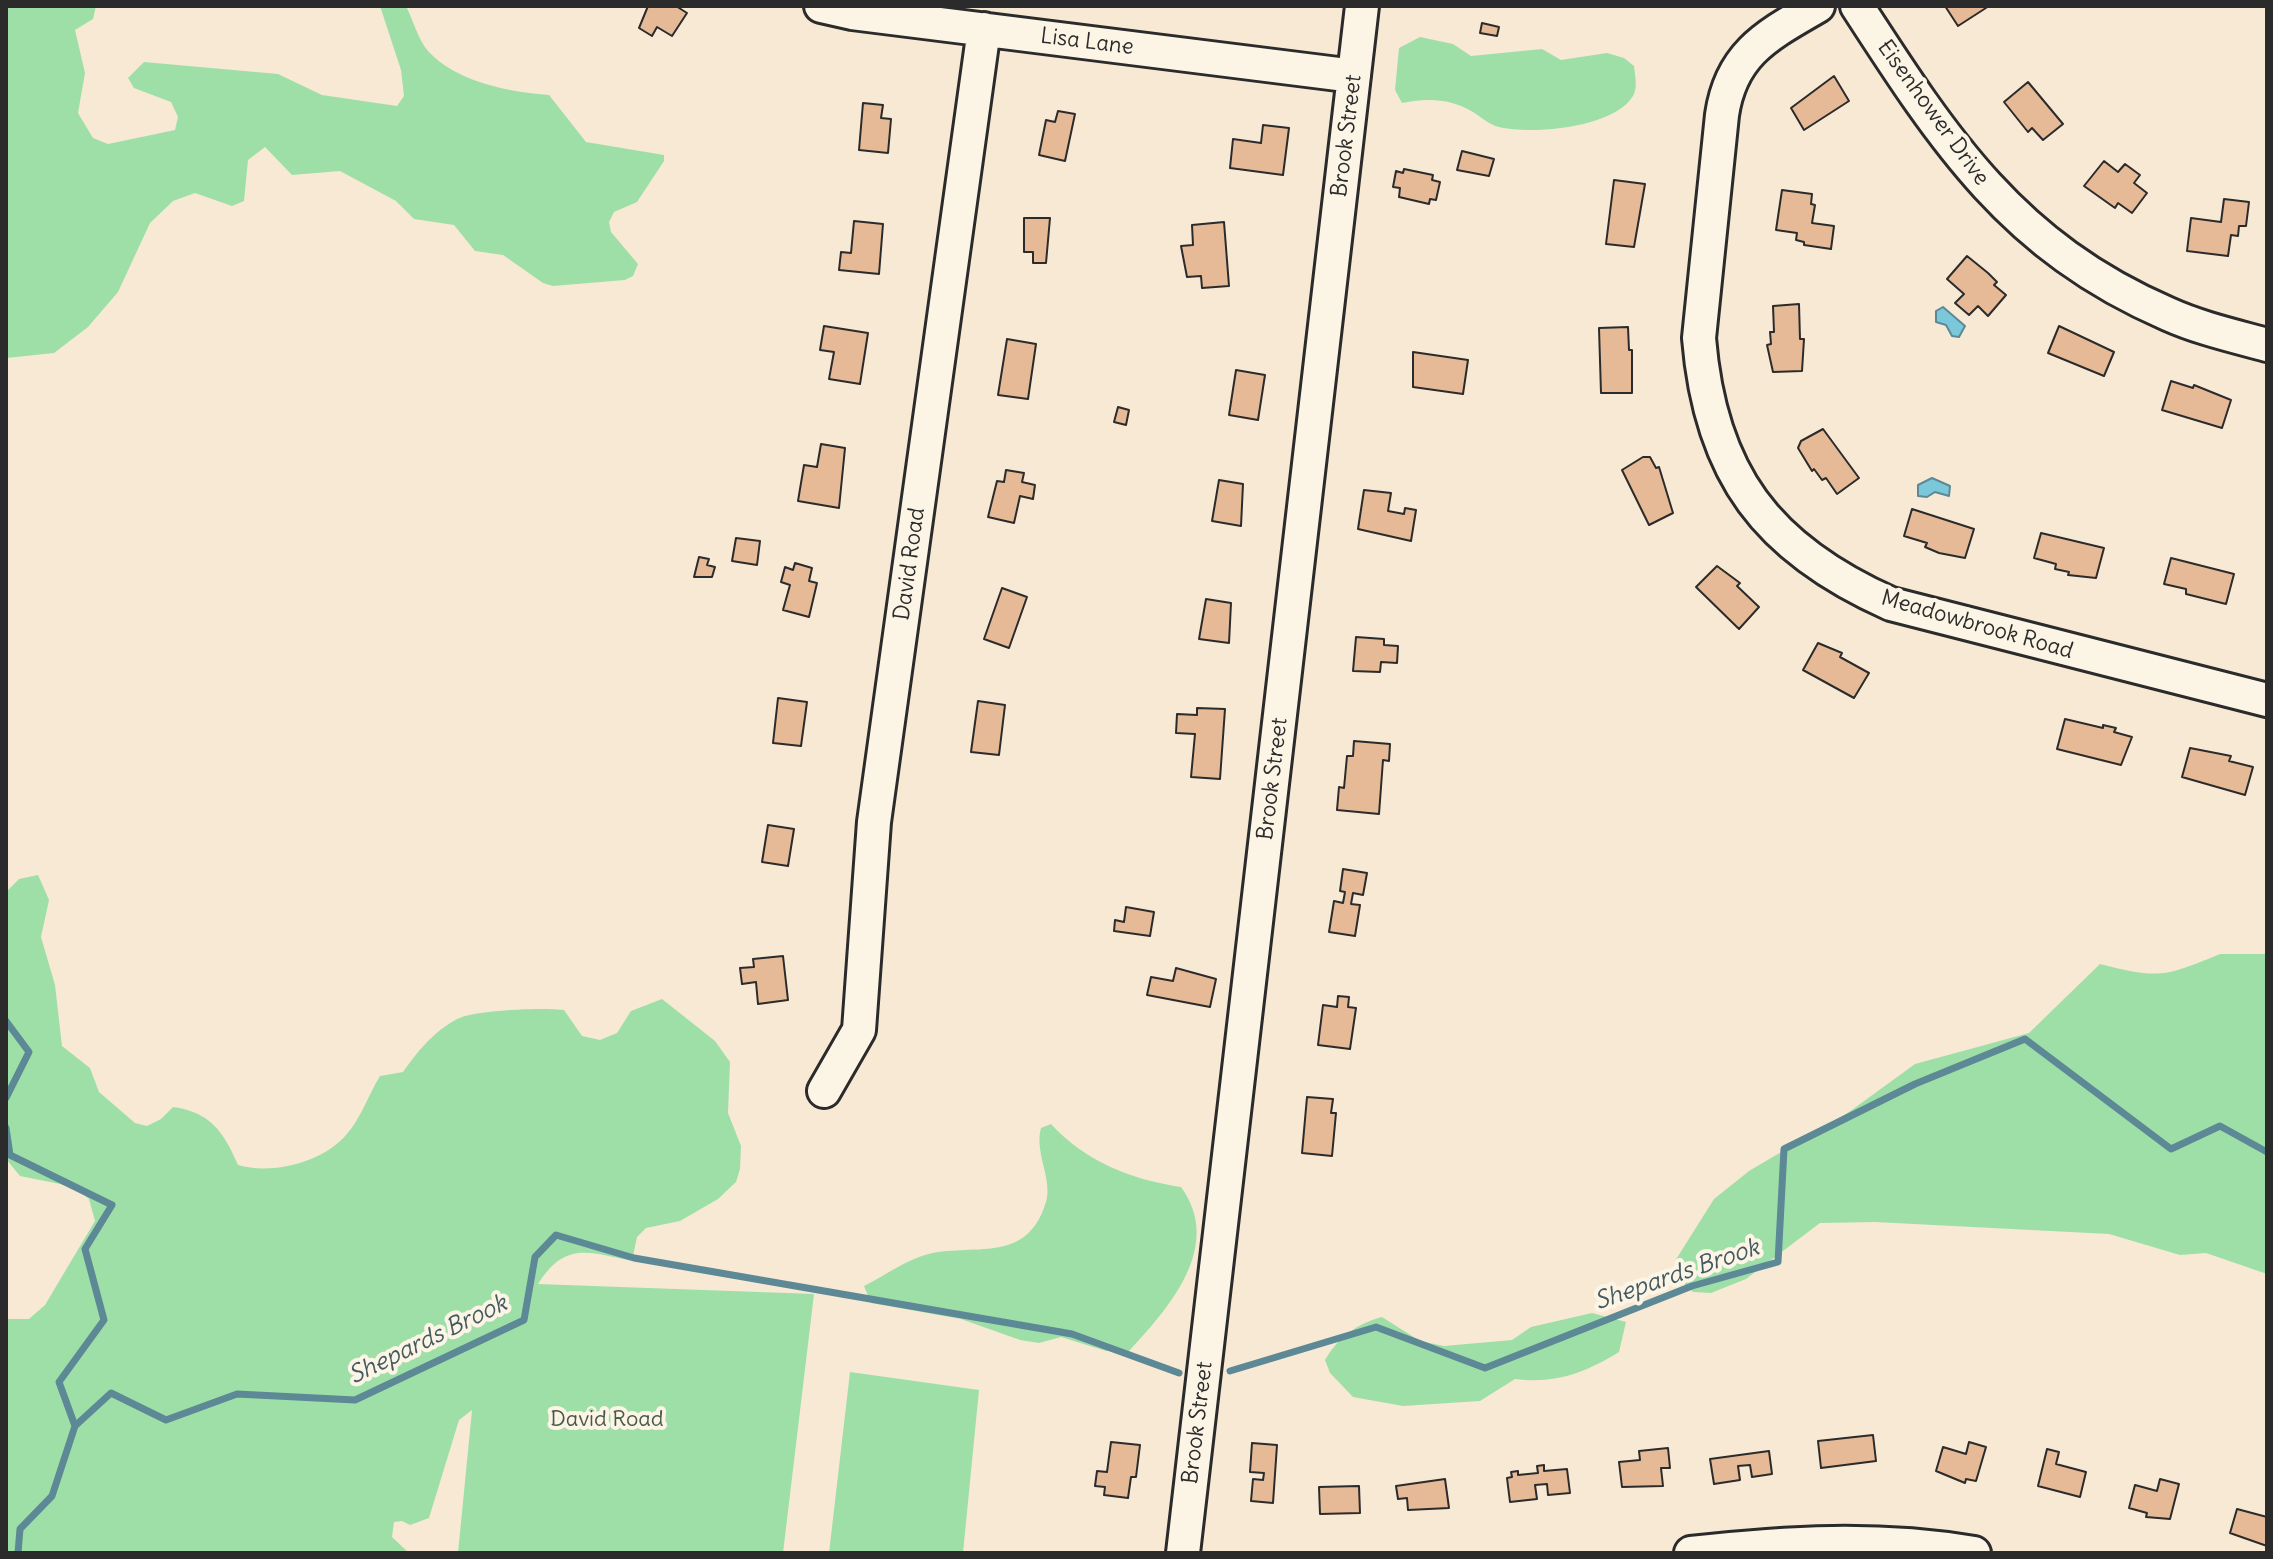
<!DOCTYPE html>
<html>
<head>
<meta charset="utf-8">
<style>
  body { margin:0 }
  #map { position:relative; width:2273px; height:1559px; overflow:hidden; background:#f8e9d5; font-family:Delius,sans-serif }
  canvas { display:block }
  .frame { position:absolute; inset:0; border:8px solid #2b2b2b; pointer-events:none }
</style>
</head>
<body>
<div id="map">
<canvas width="2273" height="1559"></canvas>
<div class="frame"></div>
</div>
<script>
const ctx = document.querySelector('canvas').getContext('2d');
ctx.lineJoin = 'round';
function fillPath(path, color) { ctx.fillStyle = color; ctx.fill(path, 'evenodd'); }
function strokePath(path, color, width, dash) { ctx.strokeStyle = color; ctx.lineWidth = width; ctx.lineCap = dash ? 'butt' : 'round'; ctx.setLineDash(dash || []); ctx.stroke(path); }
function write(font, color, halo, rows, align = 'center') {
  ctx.font = font + ' Delius,sans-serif'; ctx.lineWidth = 8; ctx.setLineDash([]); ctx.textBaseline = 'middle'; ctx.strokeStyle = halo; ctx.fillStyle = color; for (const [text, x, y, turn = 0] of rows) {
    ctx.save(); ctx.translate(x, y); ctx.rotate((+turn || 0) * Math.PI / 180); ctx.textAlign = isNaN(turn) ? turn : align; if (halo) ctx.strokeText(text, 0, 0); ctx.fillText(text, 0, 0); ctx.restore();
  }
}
fillPath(new Path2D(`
  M6,6H96L93,19L75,30L85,73L78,113L93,138L108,144L175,130L178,117L171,102L134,88L128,78L144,62L278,74L322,95L397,106L404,96L401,70L380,6H406C413,20 418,39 428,51C456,82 509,92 549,95L586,142L664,155V161L637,202L614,212L609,222L611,232L638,264L633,276L625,280L553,286L543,283L503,255L475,251L454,225L414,219L396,201L340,171L292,175L265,147L248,160L244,201L232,206L195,193L173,201L150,223L118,292L88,327L54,353L6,358Z
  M1420,37L1453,44L1471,56L1542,49L1561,60L1607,53L1624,58L1634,66C1635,76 1638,87 1633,96C1614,128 1532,135 1499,127C1490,125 1481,117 1473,112C1450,98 1427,98 1402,103L1395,90L1399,48Z
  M38,875L49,900L41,937L55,985L62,1046L90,1068L99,1092L135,1123L147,1126L161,1119L173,1107C210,1112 224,1132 238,1165C271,1175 322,1163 346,1135C360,1120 369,1094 380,1076L403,1072C417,1052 434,1031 457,1019C472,1010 545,1007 564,1010L582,1036L600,1040L617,1033L631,1011L662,999L715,1041L730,1062L728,1113L741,1146L740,1169L736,1182L718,1199L680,1221L646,1228L637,1237L632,1261C589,1252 565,1241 538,1284L814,1294L783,1553H458L472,1410L459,1420L429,1518L410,1525L402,1521L394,1522L392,1537L409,1553H6V1319H29L45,1305L95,1221L89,1199L75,1187L20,1176L6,1159V892L19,879Z
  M2220,954H2267V1274L2206,1253L2180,1255L2109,1234L1875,1222L1820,1223L1746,1279L1711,1293L1693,1292L1681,1281L1675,1261L1714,1199L1749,1171L1849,1112L1915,1064L2029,1033L2100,964C2159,979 2164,977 2220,954Z
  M1051,1124C1086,1162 1130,1179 1181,1187C1224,1246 1169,1308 1129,1351H1106L1061,1337L1039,1343L1020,1340L961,1319L871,1303L864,1286C882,1277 900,1264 919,1257C967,1239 1025,1270 1046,1202C1053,1180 1034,1152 1041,1128Z
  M1592,1313L1626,1322L1619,1352C1585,1373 1555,1384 1515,1379L1480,1401L1403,1406L1353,1397L1330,1373L1325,1360C1339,1336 1357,1324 1382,1317L1420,1341L1444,1346L1512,1340L1531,1327Z
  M850,1372L979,1390L963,1553H829Z`), '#9edfa8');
const water = new Path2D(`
  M1943,307L1965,326L1959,337L1952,336L1946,325L1936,322V311Z
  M1932,478L1950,486L1949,496L1935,492L1927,497L1918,496V485Z`);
fillPath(water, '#7cc8db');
strokePath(water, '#5c8995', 2);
strokePath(new Path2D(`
  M6,1021L29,1052L6,1098
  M6,1128L10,1155L112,1205L85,1249L104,1320L59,1382L75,1426
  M1230,1371L1376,1327L1485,1368L1692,1286L1778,1262L1784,1149L1915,1084L2025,1039L2171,1149L2220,1126L2267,1152
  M18,1553L20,1529L52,1496L75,1426L111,1393L166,1420L237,1394L355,1400L524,1320L535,1257L556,1235L634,1258L1072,1334L1179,1373`), '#5c8995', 7);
const building = new Path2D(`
  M648,6H676L687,13L672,36L657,27L652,36L639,28Z
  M1945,6H1989L1958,26Z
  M1482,23L1499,27L1497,36L1480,33Z
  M1834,76L1849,101L1804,130L1791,108Z
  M2028,82L2063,124L2043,140L2032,128L2028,132L2004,102Z
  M863,103L883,105L881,118L891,119L888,153L859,150Z
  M1058,111L1075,114L1065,161L1039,155L1046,120L1055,122Z
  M1263,125L1289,128L1283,175L1230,168L1233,139L1261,143Z
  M1462,151L1494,159L1489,176L1457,170Z
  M2104,161L2118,172L2125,164L2140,175L2134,183L2147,193L2132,213L2118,203L2115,208L2084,186Z
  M1404,169L1433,175L1432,180L1440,182L1436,200L1430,199L1429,204L1399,197L1400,188L1393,187L1396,171L1403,173Z
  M1614,180L1645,184L1634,247L1606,244Z
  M1782,190L1812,194L1811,204L1815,205L1812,223L1834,226L1831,249L1804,245V242L1796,240L1797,233L1776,230Z
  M2224,199L2249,202L2246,226H2239L2238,236L2231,235L2228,256L2187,251L2191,218L2221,222Z
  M1024,218H1050L1046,263H1033V252H1024Z
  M854,221L883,224L879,274L839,270L841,252L851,253Z
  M1224,222L1229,286L1202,288L1201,276L1187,277L1181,246L1193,245L1192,225Z
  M1967,256L1988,273L1997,282L1994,285L2006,295L1988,316L1978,306L1969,315L1955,303L1964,294L1947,279Z
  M1799,304L1800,339H1804L1802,371L1773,372L1767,345L1771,344L1770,332H1774L1773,306Z
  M824,326L868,333L860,384L829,379L834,352L820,350Z
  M2059,326L2114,352L2104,376L2048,353Z
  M1628,327L1629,350H1632V393H1601L1599,328Z
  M1007,339L1036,344L1028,399L998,395Z
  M1413,352L1468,360L1463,394L1413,387Z
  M1236,370L1265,375L1258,420L1229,415Z
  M2171,381L2193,388L2194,385L2231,400L2222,428L2162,410Z
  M1118,407L1129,410L1126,425L1114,422Z
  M1823,429L1859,478L1837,494L1826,478L1822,480L1814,469L1812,471L1798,448L1801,441Z
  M821,444L845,448L839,508L798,501L804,465L817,467Z
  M1643,457H1650L1656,468L1659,467L1673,513L1649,525L1622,470Z
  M1006,470L1024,473L1022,482L1035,485L1033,499L1020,496L1014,523L988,517L997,481L1004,482Z
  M1219,480L1243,484L1241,526L1212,521Z
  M1364,490L1391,493L1388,511L1404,514L1405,508L1416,510L1411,541L1358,529Z
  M1912,509L1974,529L1965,558L1939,553L1925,547L1927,543L1904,536Z
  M2041,533L2104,548L2096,578L2068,575L2069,572L2055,569L2056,564L2034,558Z
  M736,538L760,541L757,565L732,561Z
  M699,557L709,559L707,565L715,567L712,577H694Z
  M2171,558L2234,574L2226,604L2186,594V589L2164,584Z
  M795,563L812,568L809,581L817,583L809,617L783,610L790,585L781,582L785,567L793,570Z
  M1717,566L1740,583L1737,586L1759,607L1739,629L1696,587Z
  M1002,588L1027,597L1009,648L984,639Z
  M1206,599L1231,603L1229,643L1199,639Z
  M1356,637L1384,639V645L1398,646L1397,663L1381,662L1380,672L1353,671Z
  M1818,643L1842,653L1840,657L1869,673L1854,698L1803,670Z
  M778,698L807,702L801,746L773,743Z
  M978,701L1005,705L999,755L971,752Z
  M1197,708L1225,709L1220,779L1191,777L1195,734L1176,733L1177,714L1197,715Z
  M2065,719L2103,728V725L2116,728L2114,732L2132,737L2121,765L2057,749Z
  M1354,741L1390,744L1389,761L1383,760L1379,814L1337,810L1339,787L1344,788L1347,756H1353Z
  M2190,748L2231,756L2229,761L2253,767L2245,795L2182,777Z
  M768,825L794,829L788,866L762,862Z
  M1343,869L1367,873L1363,895L1353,893L1351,904L1360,905L1355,936L1329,932L1334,901L1343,903L1345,892L1340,891Z
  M1126,907L1154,912L1150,936L1114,931L1115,920L1124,922Z
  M783,956L788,1000L758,1004L756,982L742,984L740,968L754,967L753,959Z
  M1176,968L1216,979L1210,1007L1147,995L1151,977L1173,981Z
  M1338,996L1349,997L1348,1007L1356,1008L1350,1049L1318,1045L1323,1005L1337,1007Z
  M1307,1097L1333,1099L1331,1113H1336L1332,1156L1302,1153Z
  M1873,1435L1876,1461L1821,1468L1818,1441Z
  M1111,1442L1140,1445L1136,1477H1131L1128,1498L1104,1495L1105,1487L1095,1486L1097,1471L1107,1472Z
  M1969,1442L1986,1447L1976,1481L1966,1479L1965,1483L1936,1471L1943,1447L1966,1454Z
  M1252,1443L1277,1445L1273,1503L1251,1501L1253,1479L1263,1480L1264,1473L1250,1472Z
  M1668,1448L1670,1468H1661L1663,1486L1622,1487L1619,1462L1640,1460L1639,1451Z
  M2047,1449L2059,1452L2056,1464L2086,1472L2080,1497L2038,1486Z
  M1769,1451L1772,1474L1752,1477L1750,1465L1738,1466L1740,1480L1714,1484L1710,1459Z
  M1544,1465V1471L1567,1469L1570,1493L1548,1495L1547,1484L1535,1485L1537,1499L1510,1502L1507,1478L1512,1477L1511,1472L1518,1471V1475L1538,1473L1537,1466Z
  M1445,1479L1449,1508L1408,1510L1407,1498L1398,1499L1396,1486Z
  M2160,1479L2179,1484L2170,1519L2146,1517L2147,1513L2129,1508L2135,1485L2157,1491Z
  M1359,1486L1360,1513L1320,1514L1319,1487Z
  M2237,1509L2267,1517V1546L2230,1533Z`);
fillPath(building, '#e6ba96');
strokePath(building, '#2b2b2b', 2);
const minor = new Path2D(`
  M821,6L852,13L1354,76
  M1818,6C1768,35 1731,53 1722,115L1699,338C1710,474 1767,549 1891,604L2267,700
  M1857,6C1945,142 2013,247 2168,314C2199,328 2234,336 2267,345
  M824,1091L859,1030L874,822L984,29
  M1183,1553L1362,6
  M1691,1553C1787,1542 1878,1537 1974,1553`);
strokePath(minor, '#2b2b2b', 38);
strokePath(minor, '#fcf5e5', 32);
write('22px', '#2b2b2b', '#fcf5e5', [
  ["Lisa Lane",1087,42,7],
  ["Eisenhower Drive",1933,113,54],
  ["Brook Street",1347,136,-83],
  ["David Road",910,564,-82],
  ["Meadowbrook Road",1977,625,16],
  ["Brook Street",1273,779,-83],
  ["Brook Street",1198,1423,-83]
]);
write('22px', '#48584a', '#fcf5e5', [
  ["David Road",607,1420]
]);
write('italic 24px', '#435a60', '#fcf5e5', [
  ["Shepards Brook",1677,1275,-19],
  ["Shepards Brook",428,1340,-26]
]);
</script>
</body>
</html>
